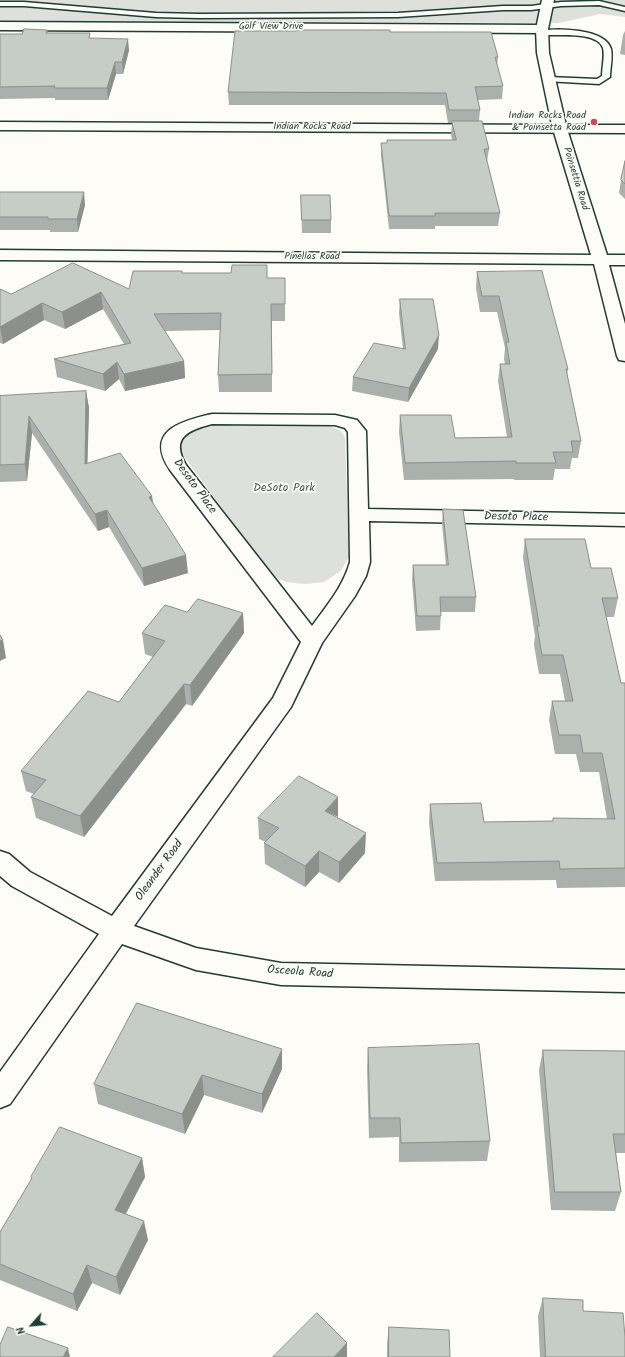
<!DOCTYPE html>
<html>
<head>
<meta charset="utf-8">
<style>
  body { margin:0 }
  #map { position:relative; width:625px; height:1357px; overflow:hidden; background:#fdfcf7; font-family:Kalam,sans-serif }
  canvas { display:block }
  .north { position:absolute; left:12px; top:1305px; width:40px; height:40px; -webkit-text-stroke:3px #fdfcf7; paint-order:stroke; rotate:243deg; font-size:11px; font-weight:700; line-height:16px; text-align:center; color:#1f3d34 }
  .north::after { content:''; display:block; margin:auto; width:14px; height:18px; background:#1f3d34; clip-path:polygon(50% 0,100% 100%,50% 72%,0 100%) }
</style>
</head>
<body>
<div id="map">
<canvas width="625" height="1357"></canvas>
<div class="north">N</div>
</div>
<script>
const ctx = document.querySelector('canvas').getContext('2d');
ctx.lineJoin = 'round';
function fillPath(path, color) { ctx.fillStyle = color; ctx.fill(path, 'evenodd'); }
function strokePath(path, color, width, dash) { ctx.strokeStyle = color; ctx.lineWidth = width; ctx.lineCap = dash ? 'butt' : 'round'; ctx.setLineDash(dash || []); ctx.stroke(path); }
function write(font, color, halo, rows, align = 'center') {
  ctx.font = font + ' Kalam,sans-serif'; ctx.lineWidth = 3.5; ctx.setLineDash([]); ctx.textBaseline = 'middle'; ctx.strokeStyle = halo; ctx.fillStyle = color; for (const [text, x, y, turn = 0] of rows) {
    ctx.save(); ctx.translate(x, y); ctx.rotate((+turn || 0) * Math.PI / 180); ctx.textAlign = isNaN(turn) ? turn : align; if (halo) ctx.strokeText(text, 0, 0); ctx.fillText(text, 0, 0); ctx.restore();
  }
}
fillPath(new Path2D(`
  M0,0H625V17L600,14L559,23L0,21Z
  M215,424L329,426L340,430L345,437L349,556L341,571L324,582L305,584L286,582L272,576L180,451C176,429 199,426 215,424Z`), '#dde0db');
const service = new Path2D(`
  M599,1L625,7V11L599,5L561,6L531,10H503L398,17L199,18L156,17L24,6H0V2H24L156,13L199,14L398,13L503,6H531L561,2Z
  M539,31C556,28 605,28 611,49C613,57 610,68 610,77L599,84L545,81V77H548L597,79L602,76C602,67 605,56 603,48C598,33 566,35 553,35C548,35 542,36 538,33Z`);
const minor = new Path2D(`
  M0,22L542,25L546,26L548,29L546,32L542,33L0,30Z
  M560,125L565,126L567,129L607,255H625V265H609L625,324V361L619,360L617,356L594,264L0,260V250L591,255L553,129L555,126Z
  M212,414L335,415L357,420L366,431L368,509L625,514V526L369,521L370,562L366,576L355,596L322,643L291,707L134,926L196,948L281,963L625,970V992L281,985L196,970L122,944L10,1104L0,1108V1072L99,934L12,886L0,876V851L9,854L30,872L112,916L273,698L301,642L170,470C144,431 181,421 212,414ZM212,424L335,425L345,428L348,432L350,562C343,587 327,605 312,626L186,465C170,438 188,430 212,424Z`);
const tertiary = new Path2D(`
  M542,0H554L548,29L549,53L566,125H625V133L0,130V122L552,125L537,53L536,29Z`);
strokePath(service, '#1f3d34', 3);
strokePath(minor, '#1f3d34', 3);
strokePath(tertiary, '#1f3d34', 3);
fillPath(service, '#fdfcf7');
fillPath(minor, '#fdfcf7');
fillPath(tertiary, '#fdfcf7');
fillPath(new Path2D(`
  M47,30L48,33L91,38L129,50L123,74H116L108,100H55V98L0,99V34H22Z
  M625,31V55L620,54L623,35Z
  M390,32L498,57L497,66L503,86L502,99L478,100L480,110L479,121L489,149L487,161L500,213L498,226H435V229H389L381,156V143H387V140H452L451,134L452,123H448L445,105H229L228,92Z
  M625,161V199L619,193L621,180Z
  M0,192L85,205L78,232H50V230H0Z
  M301,195L331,220V233H302Z
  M267,265V278H285V321H272V392H219L218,375L220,330L165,331L184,361L185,378L125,391L119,379L105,391L57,377L54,359L124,344L103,309L65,329L44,320L3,344L0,343V289L11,294L129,289L183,273H231Z
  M477,272L568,369L567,374L581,441L578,458H572L570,469H555L553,480H514V479L404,480L399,432L400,415L455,438L507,437L498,381L500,364H505L504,359L505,348L497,312H480L476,288Z
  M400,299L438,349L408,402L352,391L353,377L403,349L399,313Z
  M86,391L89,408L87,463L152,496L153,503L188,573L144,586L109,527L98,531L32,433L27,481L0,482V396Z
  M443,509L476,597L475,612H441L440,630L416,631L412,580L413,565H446L442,524Z
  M525,539L591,568L618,598L614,617H606L621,683H625V887L557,888L556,880L435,881L429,823L430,804L484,822L553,821V818L607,819L599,772H580L576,754H555L549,720L552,701H565L560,674H539L534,645L535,636L523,558Z
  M187,612L243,613L244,633L192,706L186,704L84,837L36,818L31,797L34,794L26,791L21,771L119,702L153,657L145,654L142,633Z
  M258,818H338L365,853L339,883L319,872L305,887L265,864L264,843L266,842L259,839Z
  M137,1003L282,1069L262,1113L204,1095L185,1134L98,1104L94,1084Z
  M368,1048L490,1141L487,1161L399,1162V1137L369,1138L367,1068Z
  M543,1050L625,1051V1153H616L621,1192L615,1211L551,1210L539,1070Z
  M142,1158L145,1177L126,1214L148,1240L120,1295L92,1283L77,1311L0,1280V1232L31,1180V1177Z
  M543,1298L583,1311L625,1357H540L538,1316Z
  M389,1327L450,1357H387V1344Z`), '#aab0ab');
fillPath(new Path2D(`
  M128,39L129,50L123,74L122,62Z
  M115,62L116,74L108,100L107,88Z
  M84,192L85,205L78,232L77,219Z
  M101,292L103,309L65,329L62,312Z
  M42,303L44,320L3,344L0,327Z
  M439,335L438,349L408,402L409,388Z
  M184,361L185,378L125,391L124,374Z
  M117,362L119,379L105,391L103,374Z
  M86,391L89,408L87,481L85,464Z
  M29,416L32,433L27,481L25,464Z
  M152,496L154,513L149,497Z
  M107,510L109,527L98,531L95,514Z
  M186,555L188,573L144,586L142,568Z
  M243,613L244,633L192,706L190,685Z
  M3,640L6,658L0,661V641Z
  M184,684L186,704L84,837L80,816Z
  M338,797V817L325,811Z
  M366,833L365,853L339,883V862Z
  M319,851V872L305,887V866Z
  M282,1049V1069L262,1113V1094Z
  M202,1075L204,1095L185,1134L182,1114Z
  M142,1158L145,1177L118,1228L115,1210Z
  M144,1221L148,1240L120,1295L116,1277Z
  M87,1265L92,1283L77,1311L73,1294Z
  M347,1343V1357H334Z
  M68,1348L70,1357H63Z`), '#8b908b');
const building = new Path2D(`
  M24,29L47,30L46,33H90L89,38L128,39L122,62H115L107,88H54L55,86L0,87V34H22Z
  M297,30H390V32H491L498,57H495L503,86L475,87L480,110H449L446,93L228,92L235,31H297Z
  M452,121H482L489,149H484L500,213H435V216H389L381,143H387V140H456Z
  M625,161V184L621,180Z
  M0,192H84L77,219H48V217H0Z
  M301,195H330L331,220H302Z
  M73,263L129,289L133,271H182V273H231L232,265H267V278H285V304H271L272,374L218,375L221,313L154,314L184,361L124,374L117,362L103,374L54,359L131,343L101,292L62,312L42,303L0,327V289L11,294Z
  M542,271L568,369H566L581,441H571L573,452H553L556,463H516V461L405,463L400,415H451L455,438L512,437L500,364H510L506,342H509L499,296H482L477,272Z
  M400,299H433L439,335L409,388L353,377L374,343L405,349Z
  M86,391L85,464L120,453L152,496L149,497L186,555L142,568L107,510L95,514L29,416L25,464L0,465V396Z
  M443,509L463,510L476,597H440L441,616H417L413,565H448Z
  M525,539H585L591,568H611L618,598H602L621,683H625V868L560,869L559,861L437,863L430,804L481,803L484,822L553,821V818L615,819L602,753H583L580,735H559L552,701H573L563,655H542L537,626H539Z
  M198,599L243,613L190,685L184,684L80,816L31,797L46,780L21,771L88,691L119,702L165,641L142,633L165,605L187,612Z
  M0,635L3,640L0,641Z
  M299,776L338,797L325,811L366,833L339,862L319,851L305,866L264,843L279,828L258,818Z
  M137,1003L282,1049L262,1094L202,1075L182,1114L94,1084Z
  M479,1044L490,1141L401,1143L400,1118H370L368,1048Z
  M543,1050L625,1051V1134H613L621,1192H555Z
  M60,1127L142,1158L115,1210L144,1221L116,1277L87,1265L73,1294L0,1264V1232L32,1178L31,1177Z
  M543,1298L583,1300V1311L623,1313L625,1337V1357H546Z
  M317,1313L347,1343L334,1357H273Z
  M8,1327L68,1348L63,1357H0V1345Z
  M389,1327L449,1330L450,1357H389Z`);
fillPath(building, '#c6cdc7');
strokePath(building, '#8b908b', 1);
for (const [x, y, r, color] of [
  [594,122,4,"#d1495b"]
]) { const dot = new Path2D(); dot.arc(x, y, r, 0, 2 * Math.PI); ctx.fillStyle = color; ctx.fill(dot); strokePath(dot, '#fdfcf7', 1.5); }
write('10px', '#1f3d34', '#fdfcf7', [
  ["Golf View Drive",271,27],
  ["Indian Rocks Road",312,127],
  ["Poinsettia Road",575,179,73],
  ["Pinellas Road",312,257]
]);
write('10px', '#1f3d34', '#fdfcf7', [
  ["Indian Rocks Road",586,116],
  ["& Poinsetta Road",586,128]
], 'right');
write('12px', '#1f3d34', '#fdfcf7', [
  ["Desoto Place",194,487,54],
  ["Desoto Place",516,518,1],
  ["Oleander Road",160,871,-54],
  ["Osceola Road",300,973,4]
]);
write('12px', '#455e55', '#fdfcf7', [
  ["DeSoto Park",284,489]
]);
</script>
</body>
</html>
